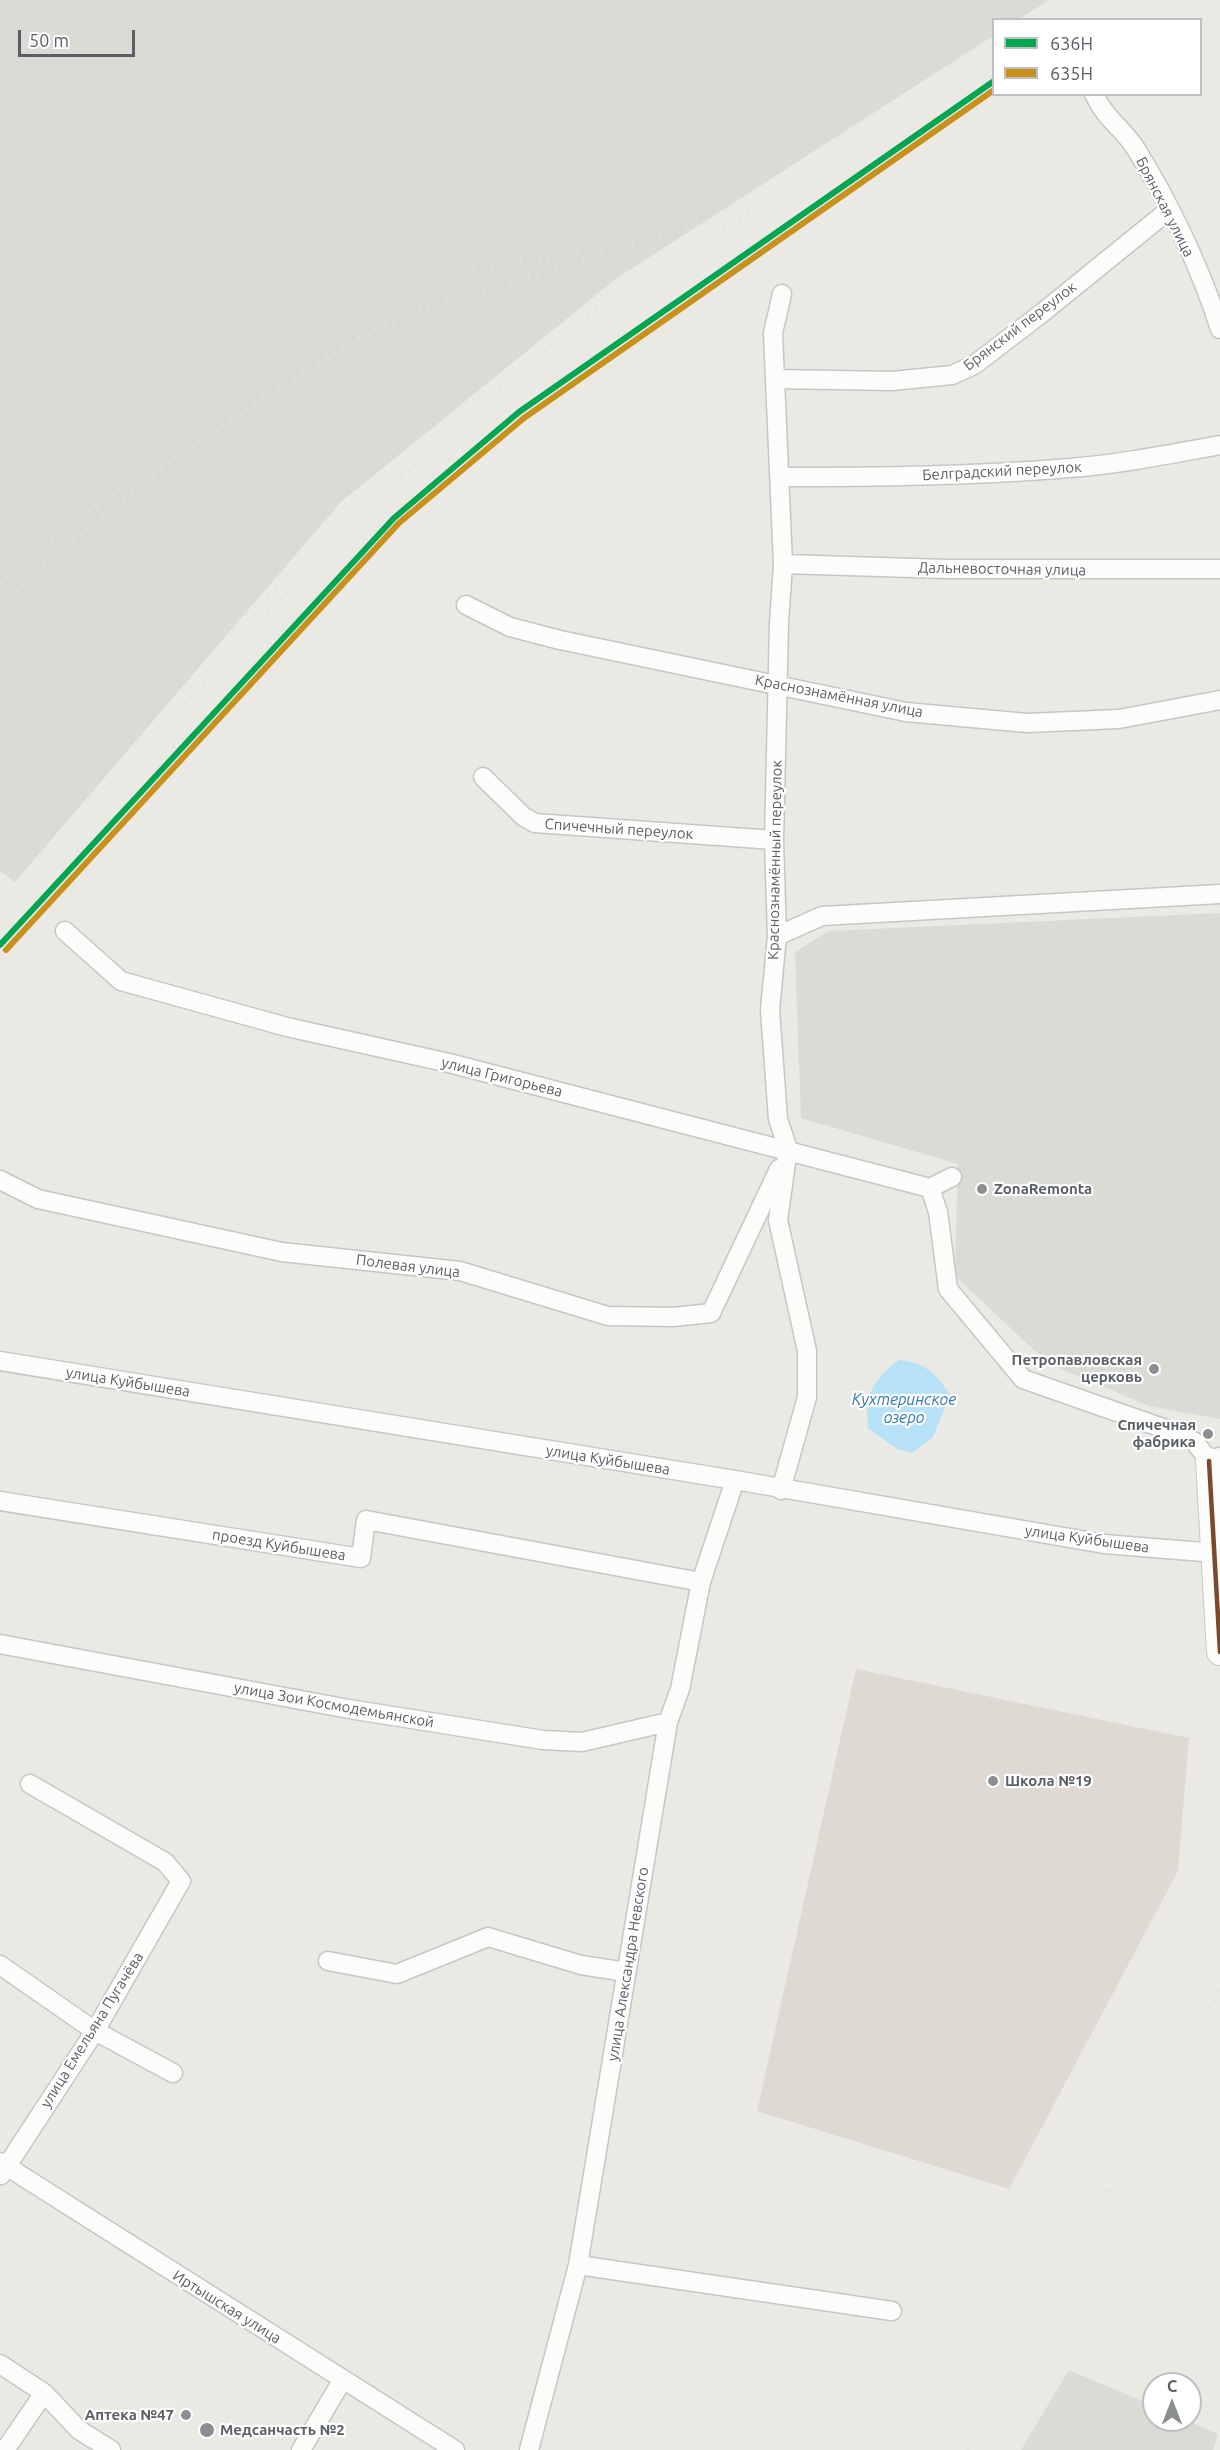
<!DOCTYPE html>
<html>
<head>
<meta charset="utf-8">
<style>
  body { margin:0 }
  #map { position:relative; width:1220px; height:2450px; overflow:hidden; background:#ebe9e4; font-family:Ubuntu,sans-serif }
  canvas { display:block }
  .legend { position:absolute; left:992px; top:18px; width:210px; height:78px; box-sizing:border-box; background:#fff; border:2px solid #bdbfc1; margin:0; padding:8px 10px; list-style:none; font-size:18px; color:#595f64 }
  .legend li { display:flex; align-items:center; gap:12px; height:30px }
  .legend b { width:30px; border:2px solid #bdbfc1 }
  .north { position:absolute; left:1142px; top:2372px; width:60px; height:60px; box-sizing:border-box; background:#fff; border:2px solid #bdbfc1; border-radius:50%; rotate:0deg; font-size:16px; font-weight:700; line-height:24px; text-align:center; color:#595f64 }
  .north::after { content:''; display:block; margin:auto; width:21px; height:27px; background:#8c8f91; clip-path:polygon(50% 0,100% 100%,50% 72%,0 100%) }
  .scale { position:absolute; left:18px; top:30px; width:117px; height:27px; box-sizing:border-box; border:3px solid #595f64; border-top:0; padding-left:8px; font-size:18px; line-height:21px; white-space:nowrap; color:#595f64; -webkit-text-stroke:4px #fff; paint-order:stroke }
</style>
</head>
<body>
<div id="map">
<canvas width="1220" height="2450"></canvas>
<ul class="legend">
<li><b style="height:8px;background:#00a651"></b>636Н</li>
<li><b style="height:8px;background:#c8911e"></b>635Н</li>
</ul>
<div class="north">С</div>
<div class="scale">50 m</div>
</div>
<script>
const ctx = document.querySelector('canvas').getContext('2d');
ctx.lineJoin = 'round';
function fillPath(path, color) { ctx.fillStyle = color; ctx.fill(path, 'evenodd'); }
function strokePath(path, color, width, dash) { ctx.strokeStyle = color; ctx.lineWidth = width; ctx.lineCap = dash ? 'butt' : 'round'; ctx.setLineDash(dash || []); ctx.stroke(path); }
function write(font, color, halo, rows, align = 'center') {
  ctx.font = font + ' Ubuntu,sans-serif'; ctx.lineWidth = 4.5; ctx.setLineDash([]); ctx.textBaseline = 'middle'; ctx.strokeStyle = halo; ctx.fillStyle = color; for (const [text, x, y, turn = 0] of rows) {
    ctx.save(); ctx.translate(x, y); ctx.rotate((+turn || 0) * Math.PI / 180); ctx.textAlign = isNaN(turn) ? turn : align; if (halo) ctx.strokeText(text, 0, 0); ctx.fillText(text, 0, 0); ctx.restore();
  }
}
fillPath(new Path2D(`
  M0,0H1049L1019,19L994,20L993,36L617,278L341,502L15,882L0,871Z
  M1220,913V1419L1149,1406L1049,1364L955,1276L958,1164L801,1118L795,952L829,931Z
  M1069,2370L1154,2406V2420H1186L1218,2434L1213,2450H1021Z`), '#dcdad5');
fillPath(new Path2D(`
  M856,1669L1189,1738L1178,1871L1009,2189L757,2111Z`), '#dedad3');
fillPath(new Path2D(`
  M899,1360C924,1362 937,1374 950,1395L933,1437L912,1453L897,1449L868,1428C864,1396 873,1379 899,1360Z`), '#b6e1f7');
const street = new Path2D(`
  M1094,94C1105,119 1123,128 1136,149C1168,200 1202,271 1220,329
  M775,379L892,381L952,375L974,365L1042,313L1169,210
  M781,477C878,477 974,476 1070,468C1121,464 1170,454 1220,445
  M783,564L946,569H1220
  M466,605L510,627L560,640L906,712L1027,723L1119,719L1220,700
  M483,777L524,817L535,823L774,840
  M65,931L121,981L287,1027L449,1063L930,1188L952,1177
  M777,936L822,916L1220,894
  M0,1180L38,1199L282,1252L460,1271L608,1316L673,1317L711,1313L779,1169
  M930,1188L938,1212L948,1289L1023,1379L1177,1433L1195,1442L1209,1461L1219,1457
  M0,1361L735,1480L1104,1544L1216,1553
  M781,1490L807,1397V1351L778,1220L788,1149L778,1119L770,1010L777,936L774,840L779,623L783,564L773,333L782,294
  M0,1501L361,1558L366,1520L701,1582
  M0,1644L349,1709L543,1740L582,1742L668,1722
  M328,1961L397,1974L488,1937L581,1965L626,1972
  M0,1965L95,2031L173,2073
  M0,2162L455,2450
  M1,2175L95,2031L181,1881L165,1862L30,1784
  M578,2265L892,2311
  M0,2364L44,2393L79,2430L111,2450
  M5,2450L44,2393
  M301,2450L343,2379
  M529,2450L578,2265L668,1722L680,1689L701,1582L735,1480`);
const secondary = new Path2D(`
  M1209,1461L1220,1652`);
strokePath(street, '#c6c6c6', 21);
strokePath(secondary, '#c8c8c8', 28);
strokePath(street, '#fcfcfb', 18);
strokePath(secondary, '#fcfcfb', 26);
strokePath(new Path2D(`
  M623,247L723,217
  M454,271L584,253
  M0,584L103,501L136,481
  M0,603L160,469L260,400L357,339L417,311L631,245
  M223,630L293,575
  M133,760C292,583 454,406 651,270C687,246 727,226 765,204
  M968,2450L1220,1988`), '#e2e2e1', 4.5, [1.5, 8]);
strokePath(new Path2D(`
  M1209,1461L1220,1652`), '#7a4b2a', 4.5);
strokePath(new Path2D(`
  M0,945L394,518L519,412L994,81`), '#00a651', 6);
strokePath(new Path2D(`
  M6,950L399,523L524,418L994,90`), '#c8911e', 6);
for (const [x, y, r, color] of [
  [982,1189,6,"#8c8f91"],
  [1154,1369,6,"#8c8f91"],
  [1208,1434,6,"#8c8f91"],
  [993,1781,6,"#8c8f91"],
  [186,2415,6,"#8c8f91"],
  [207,2430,8,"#8c8f91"]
]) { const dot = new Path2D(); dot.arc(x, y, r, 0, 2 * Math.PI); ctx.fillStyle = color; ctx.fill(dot); strokePath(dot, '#fff', 2); }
write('15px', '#595f64', '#fff', [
  ["Брянская улица",1165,207,63],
  ["Брянский переулок",1020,326,-37],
  ["Белградский переулок",1002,471,-3],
  ["Дальневосточная улица",1002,569,1],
  ["Краснознамённая улица",839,696,11],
  ["Спичечный переулок",619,829,4],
  ["Краснознамённый переулок",775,860,-89],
  ["улица Григорьева",502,1077,14],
  ["Полевая улица",408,1266,7],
  ["улица Куйбышева",128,1382,9],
  ["улица Куйбышева",608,1460,9],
  ["улица Куйбышева",1087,1539,8],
  ["проезд Куйбышева",279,1545,9],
  ["улица Зои Космодемьянской",334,1705,10],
  ["улица Александра Невского",628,1964,-81],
  ["улица Емельяна Пугачёва",92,2030,-58],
  ["Иртышская улица",227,2307,32]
]);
write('bold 15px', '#595f64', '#fff', [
  ["ZonaRemonta",994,1189],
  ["Петропавловская",1142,1360,"right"],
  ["церковь",1142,1377,"right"],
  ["Спичечная",1196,1425,"right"],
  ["фабрика",1196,1442,"right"],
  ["Школа №19",1005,1781],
  ["Аптека №47",174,2415,"right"],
  ["Медсанчасть №2",220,2430]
], 'left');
write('italic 16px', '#307cb2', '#fff', [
  ["Кухтеринское",904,1400],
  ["озеро",904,1418]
]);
</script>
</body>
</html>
